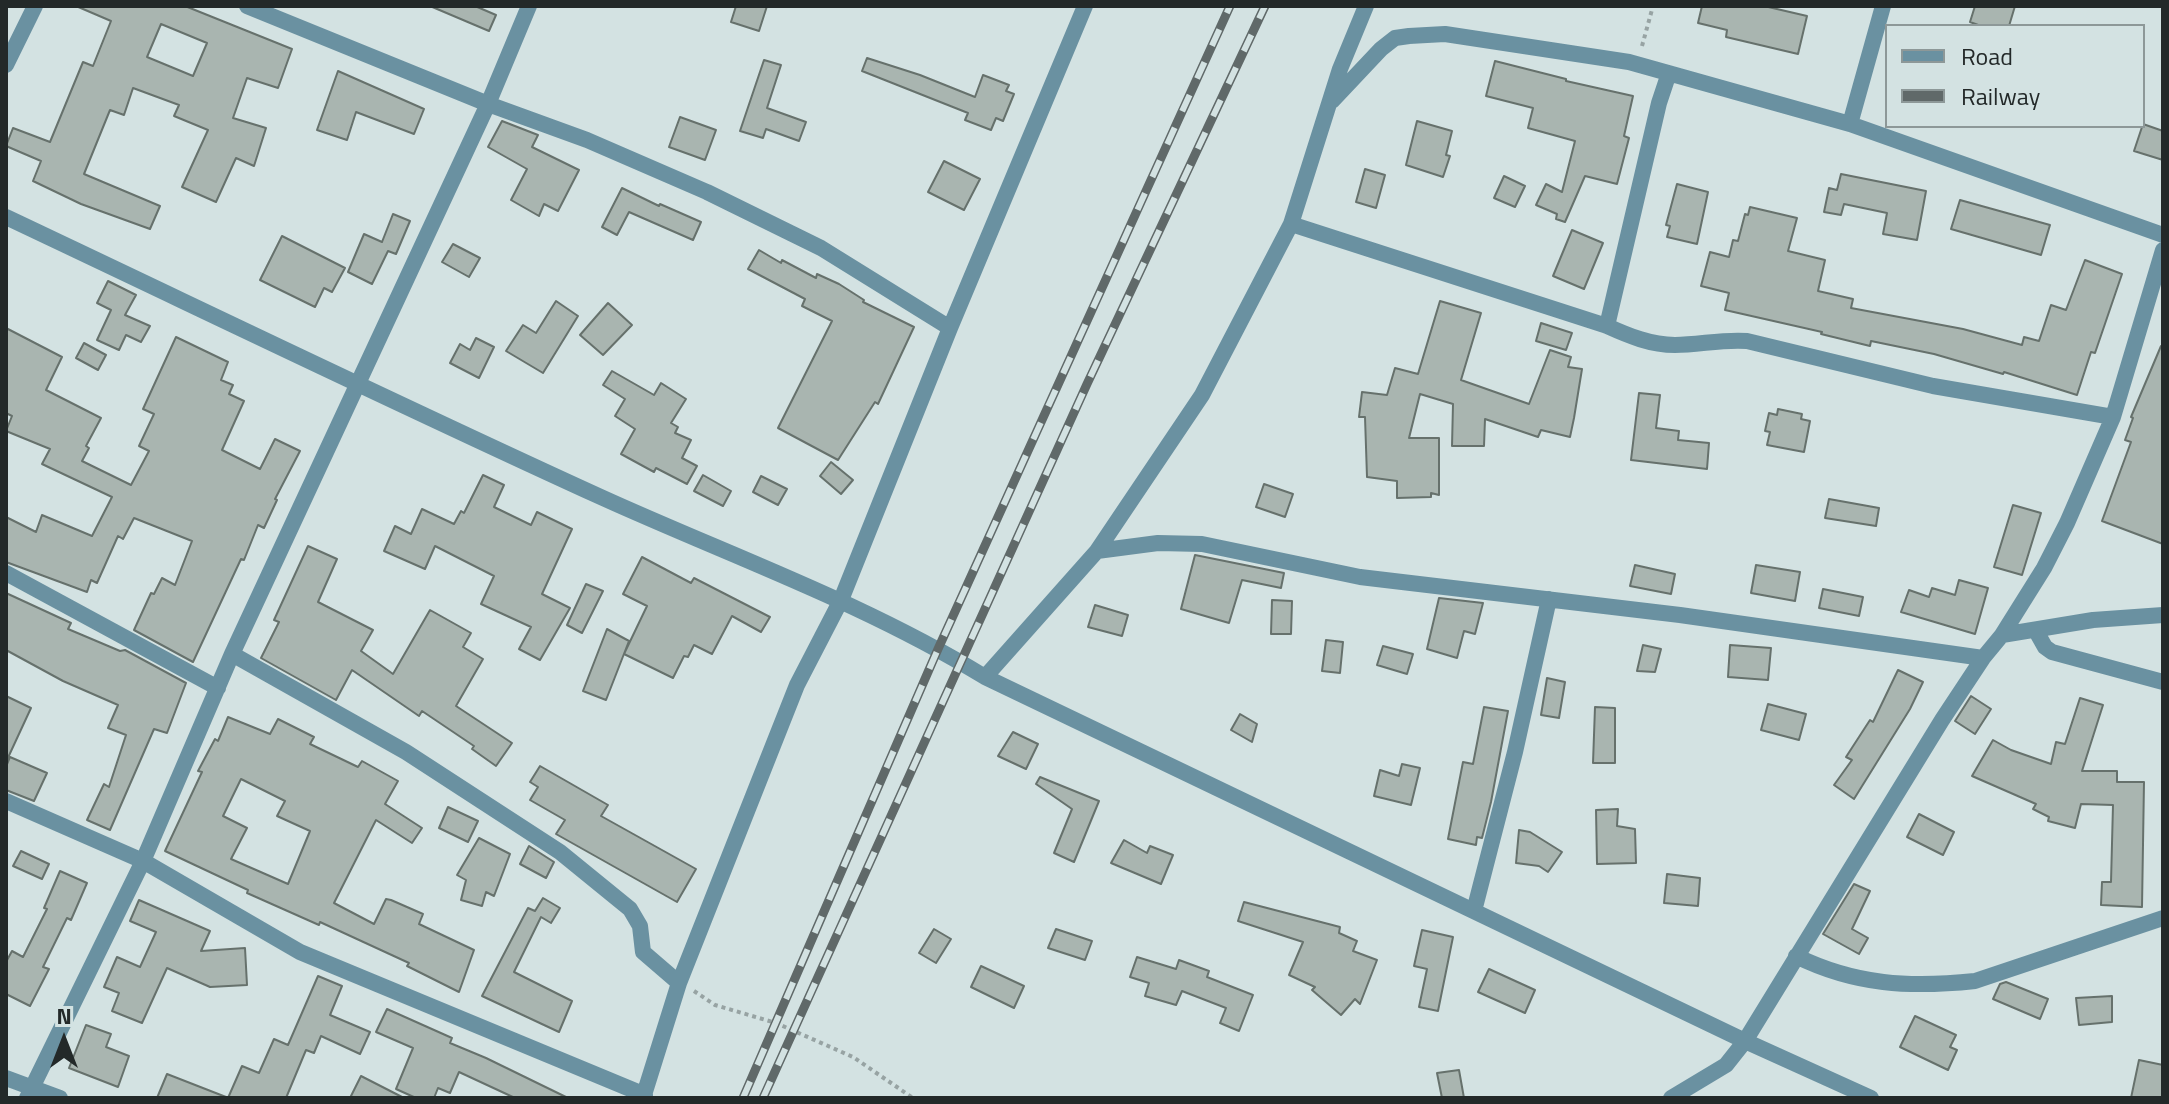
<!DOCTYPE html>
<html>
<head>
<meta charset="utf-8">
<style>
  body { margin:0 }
  #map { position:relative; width:2169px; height:1104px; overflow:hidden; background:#d3e2e2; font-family:"Titillium Web",sans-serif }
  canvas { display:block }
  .frame { position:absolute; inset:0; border:8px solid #232929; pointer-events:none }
  .legend { position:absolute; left:1885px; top:24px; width:260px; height:104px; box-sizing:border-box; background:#d3e2e2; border:2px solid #8d9898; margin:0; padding:10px 14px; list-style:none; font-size:24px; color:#232929 }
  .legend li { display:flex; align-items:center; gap:16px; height:40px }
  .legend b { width:40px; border:2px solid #8d9898 }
  .north { position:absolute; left:24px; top:1000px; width:80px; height:80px; -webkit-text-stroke:6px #d3e2e2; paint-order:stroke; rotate:0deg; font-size:22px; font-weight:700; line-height:32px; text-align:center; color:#232929 }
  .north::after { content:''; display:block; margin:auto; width:28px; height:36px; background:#232929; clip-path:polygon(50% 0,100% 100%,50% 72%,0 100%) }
</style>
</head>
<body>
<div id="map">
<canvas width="2169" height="1104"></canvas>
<div class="frame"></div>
<ul class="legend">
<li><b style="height:10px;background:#6a91a1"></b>Road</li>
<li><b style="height:10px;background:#606969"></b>Railway</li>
</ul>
<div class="north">N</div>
</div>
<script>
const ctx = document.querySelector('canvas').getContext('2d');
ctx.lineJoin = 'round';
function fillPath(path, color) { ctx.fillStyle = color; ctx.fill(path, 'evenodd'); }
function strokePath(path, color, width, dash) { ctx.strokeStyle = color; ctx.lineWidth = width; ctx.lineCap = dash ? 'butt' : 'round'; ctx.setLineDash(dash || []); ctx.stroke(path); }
const building = new Path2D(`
  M76,6H185L292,49L278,88L247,78L233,118L266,128L254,166L236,158L216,202L182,187L208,130L174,116L179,105L133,88L124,115L110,110L84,174L160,206L150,229L81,204L33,181L41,161L6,146L13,128L50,142L83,62L93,66L111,21ZM161,24L207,43L193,76L147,57Z
  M430,6H475L496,15L489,31Z
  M736,6H767L759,31L731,22Z
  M1702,6H1764L1807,16L1798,54L1726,37L1727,30L1698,23Z
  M1975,6H2015L2009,26H1981L1970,22Z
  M867,58L920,75L975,97L983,75L1009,85L1006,91L1014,94L1003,121L996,118L991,130L965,120L968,113L862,71Z
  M764,60L781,65L767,108L806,122L799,141L766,129L763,138L740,131Z
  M1495,61L1566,79V81L1633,96L1624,136L1629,138L1617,184L1585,176L1565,222L1556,219L1557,214L1536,205L1546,184L1562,192L1575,141L1528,128L1533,108L1486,96Z
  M338,71L424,109L414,134L356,112L347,140L317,130Z
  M680,117L716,130L705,160L669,147Z
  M502,121L538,135L532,147L579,170L558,211L544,204L539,216L511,200L527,169L488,147Z
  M1417,121L1452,131L1446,155L1450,156L1443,177L1406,165Z
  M2143,124L2163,131V160L2134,151Z
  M944,161L980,179L964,210L928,192Z
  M1365,169L1385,175L1376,208L1356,202Z
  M1841,174L1926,191L1917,240L1883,234L1887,213L1844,204L1841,215L1824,212L1829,188L1837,190Z
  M1504,176L1525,186L1515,207L1494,198Z
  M1677,184L1708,192L1697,244L1667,237L1670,226L1666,225Z
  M622,188L659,206L660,204L701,222L693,240L629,212L617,235L602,227Z
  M1960,200L2050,225L2041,255L1951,229Z
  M1750,207L1797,218L1788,251L1825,260L1818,291L1853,299L1851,308L1963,329L2022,345L2024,337L2039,341L2051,305L2066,310L2085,260L2122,274L2095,353L2091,352L2077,395L2004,372L2003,374L1934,354L1871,341L1870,346L1821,334L1822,332L1725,310L1729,293L1701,286L1710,252L1729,257L1733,240L1738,241L1745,214L1748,215Z
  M393,214L410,221L396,254L388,251L372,284L348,272L364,234L382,242Z
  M1572,230L1603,243L1584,289L1553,276Z
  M282,236L345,268L332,292L324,288L315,307L260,280Z
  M453,244L480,258L469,277L442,262Z
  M759,250L781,263L782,260L816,278L817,274L839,284L864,300L863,302L914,327L878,404L875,402L838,460L778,428L832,321L802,306L805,299L748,269Z
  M108,281L136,295L125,315L150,326L141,342L126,335L119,350L97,340L111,310L97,303Z
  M556,301L578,316L543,373L506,351L523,325L536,333Z
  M1440,301L1481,313L1461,380L1529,404L1550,350L1571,357L1568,367L1582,369L1574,418L1570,437L1541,430L1538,437L1485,419L1484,446H1452L1453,404L1420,394L1409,438H1439V495L1431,493V497L1397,498V481L1367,477L1365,417H1359L1362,392L1387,395L1395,368L1418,374Z
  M608,303L632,325L603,355L580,335Z
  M1541,323L1572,333L1566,350L1536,341Z
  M6,328L62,357L46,390L101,418L86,446L89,448L82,461L131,485L149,451L139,446L154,414L143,409L176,337L228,362L221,380L233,385L229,394L244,401L222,450L260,469L275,439L300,451L275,499L277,500L264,528L258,525L244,560L241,559L193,662L134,630L151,593L154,594L162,578L175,585L192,541L134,518L123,539L118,536L97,583L91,580L87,592L6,562V517L36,532L42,515L92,536L112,497L42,464L50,449L6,431L12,416L6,413Z
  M476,338L494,347L479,378L450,363L460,344L470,350Z
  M84,343L106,355L98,370L76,358Z
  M2161,346H2163V544L2102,521L2131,442L2125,440L2133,418L2131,417Z
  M612,371L654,395L661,383L686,399L671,423L678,427L675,433L691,440L682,458L697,466L687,484L656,468L654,472L621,454L635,429L615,416L625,399L603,385Z
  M1639,393L1660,395L1656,428L1679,431L1678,440L1709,443L1707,469L1631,460Z
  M1778,409L1802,414L1801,419L1810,421L1804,452L1767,445L1770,432L1765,431L1769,413L1777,415Z
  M831,462L853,480L841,494L820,476Z
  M483,475L504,485L494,507L531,525L537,512L572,529L542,594L570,608L540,660L519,649L531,627L481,604L494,576L435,546L425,569L384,551L395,526L411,534L422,509L454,524L461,511L464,513Z
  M703,475L731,491L723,506L694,491Z
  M761,476L787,489L778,505L753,492Z
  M1264,484L1293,494L1285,517L1256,507Z
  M1829,499L1879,508L1876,526L1825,518Z
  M2013,505L2041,513L2022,575L1994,567Z
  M308,546L337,559L318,602L373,630L361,651L393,674L430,610L471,633L463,647L483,659L456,706L512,743L496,766L472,749L474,746L422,711L419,716L352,670L336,700L261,658L279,622L274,620Z
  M1195,555L1284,573L1281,588L1242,580L1229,623L1181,609Z
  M642,557L691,583L694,578L770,617L761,632L732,616L712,654L694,645L688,657L684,656L673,678L624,654L647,606L623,594Z
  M1635,565L1675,574L1671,594L1630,586Z
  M1756,565L1800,572L1795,601L1751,593Z
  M1959,580L1988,588L1975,634L1901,612L1909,590L1929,597L1932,588L1955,595Z
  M586,584L603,591L582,633L567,625Z
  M1823,589L1863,597L1859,616L1819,608Z
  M6,593L71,623L68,629L120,651L125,650L186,683L167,733L154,729L110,830L87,820L104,784L109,787L126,735L108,728L118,705L63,681L6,650Z
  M1439,598L1483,603L1475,634L1464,631L1457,658L1427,649Z
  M1272,600L1292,601L1291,634H1271Z
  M1095,605L1128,615L1122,636L1088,627Z
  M607,629L629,641L606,700L583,691Z
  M1326,640L1343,642L1340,673L1322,671Z
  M1643,645L1661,649L1655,672L1637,671Z
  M1730,645L1771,648L1768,680L1728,677Z
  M1383,646L1413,654L1407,674L1377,665Z
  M1898,670L1923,682L1910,709L1854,799L1834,785L1852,760L1846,757L1870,720L1873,722Z
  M1547,678L1565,682L1559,718L1541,715Z
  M6,696L31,708L6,762Z
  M1971,696L1991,709L1975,734L1955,721Z
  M2080,698L2103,705L2082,771H2117V782H2144L2142,907L2101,905L2102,882H2111L2113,805L2081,804L2075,828L2048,821L2049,817L2033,809L2036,804L1972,776L1993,740L2011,750L2051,764L2056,742L2065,744Z
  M1768,704L1806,714L1799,740L1761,730Z
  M1484,707L1508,711L1491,802L1482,838L1477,837L1476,845L1448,839L1463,762L1473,764Z
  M1595,707L1615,708V763H1593Z
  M1240,714L1257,724L1252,742L1231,730Z
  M228,717L270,734L278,719L314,737L310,744L358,767L362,761L398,781L385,804L422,828L412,843L376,820L334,903L374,924L386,899L391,900L423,914L419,924L474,950L459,992L407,966L409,963L320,922L319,925L247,893L248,890L165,851L202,772L198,771L215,739L218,741ZM241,779L285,801L277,816L310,831L288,884L231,859L247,828L223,816Z
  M1013,732L1038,744L1026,769L998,756Z
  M10,757L47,773L34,801L6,790V767Z
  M1402,764L1420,768L1411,805L1374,796L1380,770L1399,776Z
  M540,766L608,805L601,816L696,869L677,902L556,834L565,820L530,800L538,787L530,782Z
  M1040,777L1099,801L1074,862L1054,853L1072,809L1036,784Z
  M448,807L478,821L468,842L439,828Z
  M1618,809L1617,826L1635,829L1636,863L1597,864L1596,810Z
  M1919,814L1954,832L1943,855L1907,837Z
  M1519,830L1530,832L1562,852L1548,872L1539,866L1516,863Z
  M479,838L510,854L494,896L486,892L482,906L461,900L466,880L457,875Z
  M1124,840L1147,853L1150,846L1173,855L1161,884L1111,863Z
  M529,846L554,862L546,878L520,864Z
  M21,851L49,864L42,879L13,866Z
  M60,871L87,883L71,920L67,918L43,967L49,969L30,1006L6,994V962L12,951L23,957L47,909L44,908Z
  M1667,874L1700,878L1698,906L1664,903Z
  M1854,884L1870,891L1852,929L1868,938L1859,954L1823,934Z
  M543,898L560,908L551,923L541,917L514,972L572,1001L559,1032L482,996L528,908L535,911Z
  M139,900L210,931L201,951L245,948L247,985L210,987L167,968L142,1023L112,1011L119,993L104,987L117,957L140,967L156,932L130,921Z
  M1244,902L1340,927L1339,933L1357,941L1353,951L1377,960L1360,1004L1355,999L1341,1015L1312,990L1315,987L1289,975L1303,942L1238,921Z
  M934,929L951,939L936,963L919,953Z
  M1056,929L1092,941L1085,960L1048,948Z
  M1422,930L1453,937L1438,1011L1419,1007L1427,969L1414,966Z
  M1137,957L1176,969L1179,960L1209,971L1207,977L1253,995L1239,1031L1220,1023L1226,1008L1182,991L1176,1005L1145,996L1149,983L1130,977Z
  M981,966L1024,986L1014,1008L971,987Z
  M1489,969L1535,990L1525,1013L1478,992Z
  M318,976L342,986L330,1015L370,1032L360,1054L321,1036L314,1053L306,1050L286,1098H228L242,1066L259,1073L274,1039L288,1045Z
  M2006,982L2048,999L2040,1019L1993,999L2000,984Z
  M2112,996V1022L2079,1025L2076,998Z
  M387,1009L452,1038L450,1043L486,1058L568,1098H515L459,1072L450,1093L438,1088L434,1098H416L396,1089L413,1048L376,1032Z
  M1915,1016L1956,1035L1950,1047L1957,1050L1948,1070L1900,1047Z
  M86,1025L111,1034L106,1047L129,1056L118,1087L69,1068Z
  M2139,1060L2163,1065V1098H2131Z
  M1459,1070L1464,1098H1442L1437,1073Z
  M167,1074L226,1097L225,1098H157Z
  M361,1076L404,1098H350Z`);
fillPath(building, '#a9b5b0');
strokePath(building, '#66716c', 2);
strokePath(new Path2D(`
  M1642,46L1653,6
  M694,991L715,1005L776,1023L853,1057L913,1098`), '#97a3a3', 4, [4, 4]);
strokePath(new Path2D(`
  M247,6L488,104L587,140L707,192L821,248L950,328
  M6,65L35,6
  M1332,101L1381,49L1395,38L1409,36L1445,34L1629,62L1850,124L2163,235
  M1850,124L1883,6
  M6,217C205,311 403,407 603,498C731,556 864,603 985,677L1745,1041L1871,1098
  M1291,224L1607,326C1629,336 1651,345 1675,345C1699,345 1722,339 1747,341L1933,386L2113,417
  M1607,326L1659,103L1669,73
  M1097,551L1158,543L1202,544L1360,577L1680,615L1983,658
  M6,573L218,688
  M2036,631L2045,647L2052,652L2163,682
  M2002,635L2093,620L2163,615
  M232,654L406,752L560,852L630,909L640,926L643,952L679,983
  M985,677L1097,551L1202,395L1291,224L1340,69L1366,6
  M6,801L143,861L300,952L645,1095
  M1474,911L1515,752L1549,599
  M1796,956C1855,985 1910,988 1975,981L2163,918
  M6,1078L60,1098
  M27,1098L143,861L232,654L488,104L529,6
  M643,1098L679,983L797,685L841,600L950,328L1085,6
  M1671,1098L1726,1065L1745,1041L1942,720L1983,658L2002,635L2044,568L2067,523L2113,417L2163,250`), '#6a91a1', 16);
const rail = new Path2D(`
  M743,1098L938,649L1230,6
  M763,1098L1087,384L1265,6`);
strokePath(rail, '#606969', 9);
strokePath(rail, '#d3e2e2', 6, [18]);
</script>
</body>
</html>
